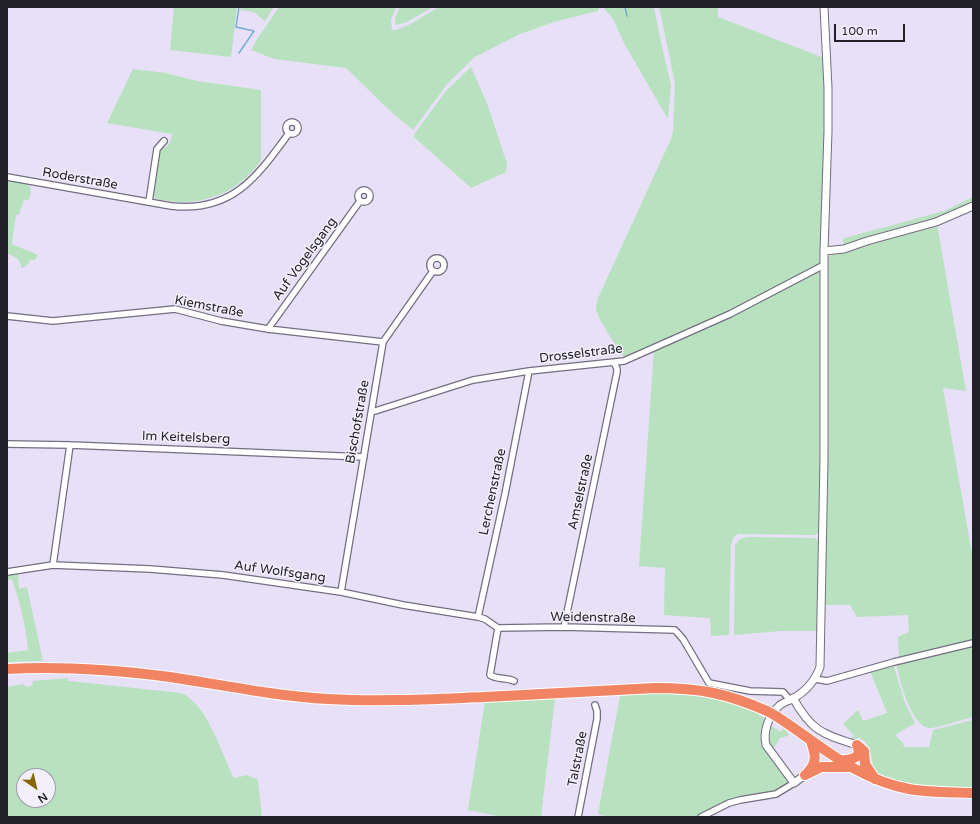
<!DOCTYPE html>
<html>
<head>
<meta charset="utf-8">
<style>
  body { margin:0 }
  #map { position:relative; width:980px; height:824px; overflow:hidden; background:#e7e0f6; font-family:"Varela Round",sans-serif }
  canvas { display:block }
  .frame { position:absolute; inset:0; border:8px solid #211f27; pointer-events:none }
  .north { position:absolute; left:16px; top:768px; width:40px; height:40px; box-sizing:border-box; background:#f3effc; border:1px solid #9f9ca7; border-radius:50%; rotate:146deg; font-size:11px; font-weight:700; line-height:16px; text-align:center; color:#211f27 }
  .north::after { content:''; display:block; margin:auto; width:14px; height:18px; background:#856803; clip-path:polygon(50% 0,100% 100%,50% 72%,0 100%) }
  .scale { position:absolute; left:834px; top:24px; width:71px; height:18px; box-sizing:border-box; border:2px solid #211f27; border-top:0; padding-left:5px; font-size:12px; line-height:14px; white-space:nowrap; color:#211f27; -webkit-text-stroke:3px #f3effc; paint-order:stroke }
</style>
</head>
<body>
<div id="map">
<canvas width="980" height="824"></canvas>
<div class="frame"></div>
<div class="north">N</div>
<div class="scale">100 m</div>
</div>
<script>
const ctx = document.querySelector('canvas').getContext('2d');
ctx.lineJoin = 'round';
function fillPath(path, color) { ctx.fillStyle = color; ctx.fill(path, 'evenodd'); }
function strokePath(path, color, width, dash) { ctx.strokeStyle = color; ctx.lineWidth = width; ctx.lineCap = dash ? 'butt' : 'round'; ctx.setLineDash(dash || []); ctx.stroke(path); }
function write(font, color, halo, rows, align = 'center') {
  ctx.font = font + ' "Varela Round",sans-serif'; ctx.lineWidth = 3; ctx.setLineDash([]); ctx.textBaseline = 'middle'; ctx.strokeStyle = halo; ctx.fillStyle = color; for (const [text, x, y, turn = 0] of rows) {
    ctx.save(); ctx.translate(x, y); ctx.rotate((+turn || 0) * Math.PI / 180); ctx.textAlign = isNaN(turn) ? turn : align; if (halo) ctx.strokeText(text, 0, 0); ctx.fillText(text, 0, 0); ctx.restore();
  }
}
fillPath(new Path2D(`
  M174,7H237L231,57L170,50Z
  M241,7H274L265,21L254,12L240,10Z
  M279,7H396L391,20L392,30H395L407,26L439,7L599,8L598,11L554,22L520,34L475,57L448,83L413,130L388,109L346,68L274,59L251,50L258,38Z
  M400,7H433L407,22L396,25L395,18Z
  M603,7H654L662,47L671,85L668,119L625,45L613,19Z
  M659,7H718V17L824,58L826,109L822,261L817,266L740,306L625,357L623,356C617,347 598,319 596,310C596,306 597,301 598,298L671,139L673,132L675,83Z
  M471,67L488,106L507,164L506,172L471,188L414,137L415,133L446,91Z
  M133,69L166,73L197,81L261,90V160C243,186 217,201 184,202C174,203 163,200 153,198L152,195L159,153C165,143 169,152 172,134L107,123Z
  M7,180C21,182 38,182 28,201L24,199L19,215H16L12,242V244L38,255L35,260H30C28,265 26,267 21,268V264L17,258L7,253Z
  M973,197V204L930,221L869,237L849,244L845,245L843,244V240L845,238L944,211Z
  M937,224L966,391L943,388L973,560V641L899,659L898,637L909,632L908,615L857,617L850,605H823L827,261L828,257L831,255Z
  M817,271L821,272L823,321L819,532L815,535L738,534L734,537L731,544L729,635L711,636L710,618L664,615L665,568L639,566L654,349Z
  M748,537L815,538L819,542L818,631H781L734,635L735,545L740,539Z
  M18,574L19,589L27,587L43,661L7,662V653L28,650C26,626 20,603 12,579L7,580V576Z
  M973,644V717C964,719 935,729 928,728C912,726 897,676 897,663Z
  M891,665L894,666L895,670L905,703L915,723L895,735L903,743L904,747H929L933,730L973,720V788C937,788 906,788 873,770C872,757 871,744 859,737L856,741L850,739L854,736L843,724L858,710L863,721L887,713L870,671Z
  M68,678V681H70L181,693C207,703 221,753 234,778L248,775L258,780L262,817H104L102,815L100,817H7V687L23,684L27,687L32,686L33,681ZM24,776H48V800H24Z
  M675,692L715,697L748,707L765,719L762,733L767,752L786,779L787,783L782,788L774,792L732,799L720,804L696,817H608L598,814L620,696L643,693Z
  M555,699L541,817H503L468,810L485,701Z
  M771,726L781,732L783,728L789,734L788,736L780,738L773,749C767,741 767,735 771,726Z`), '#b8e2bf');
strokePath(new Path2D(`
  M625,7L627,16
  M239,53L254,31L236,27L239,7`), '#75afd1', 1.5);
const street = new Path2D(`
  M286 128a6 6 0 1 1 12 0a6 6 0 1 1-12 0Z
  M7,177L171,206C232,213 257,177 289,133
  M358 196a6 6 0 1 1 12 0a6 6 0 1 1-12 0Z
  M149,202L157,149L164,141
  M430 265a7 7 0 1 1 14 0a7 7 0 1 1-14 0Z
  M7,316L53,321L175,309L221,321L268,329L383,342
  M268,329L360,201
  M372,412L473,380L529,371L624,361L730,314L824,265
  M7,444L70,445L364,457
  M53,565L70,445
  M7,572L53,565L150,569L223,575L341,592L403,605L478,617L485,619L498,628
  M341,592L383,342L433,271
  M478,617L505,494L529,371
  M564,627L617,372V369L614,362
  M815,679L827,681L894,662L973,643
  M514,681C506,677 497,680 490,675L498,628L564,627L675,630L683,639L709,683L750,691L783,692L790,700
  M578,817L597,719V711L595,705
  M701,817L729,803L740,800L776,794L794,783`);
const secondary = new Path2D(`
  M824,251L844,249L867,241L936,222L973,206
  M793,698C812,732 823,734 857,745
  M805,775L794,783L766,745C763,732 768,716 779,706C782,703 788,701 792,699C805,692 815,681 820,667L824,459V251L828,131V88L824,7`);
const highway = new Path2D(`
  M7,669C62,666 116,670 170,677C222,685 275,696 328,699C381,702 433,699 485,697C542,694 598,691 655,688C700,688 726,693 767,711
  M776,716C821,745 855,779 909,789C930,793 952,792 973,793
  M857,745L864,751L865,764L875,779
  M840,761C850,759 863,760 857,745
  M808,772C818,762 815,753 811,741
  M805,775L821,767H849`);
strokePath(street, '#746e81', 8);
strokePath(secondary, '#746e81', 9);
strokePath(highway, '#fff', 12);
strokePath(street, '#fff', 5.5);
strokePath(secondary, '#fff', 7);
strokePath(highway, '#f18463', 10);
const highwayBridge = new Path2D(`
  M767,711L776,716`);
strokePath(highwayBridge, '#fff', 12, []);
strokePath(highwayBridge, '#f18463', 10);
write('13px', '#211f27', '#f3effc', [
  ["Roderstraße",80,179,10],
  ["Auf Vogelsgang",305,259,-54],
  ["Kiemstraße",209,307,11],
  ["Drosselstraße",581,354,-7],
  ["Bischofstraße",358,422,-80],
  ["Im Keitelsberg",186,438,2],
  ["Lerchenstraße",493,492,-78],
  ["Amselstraße",581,492,-78],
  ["Auf Wolfsgang",280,572,8],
  ["Weidenstraße",593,618,1],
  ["Talstraße",578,759,-79]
]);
</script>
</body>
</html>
